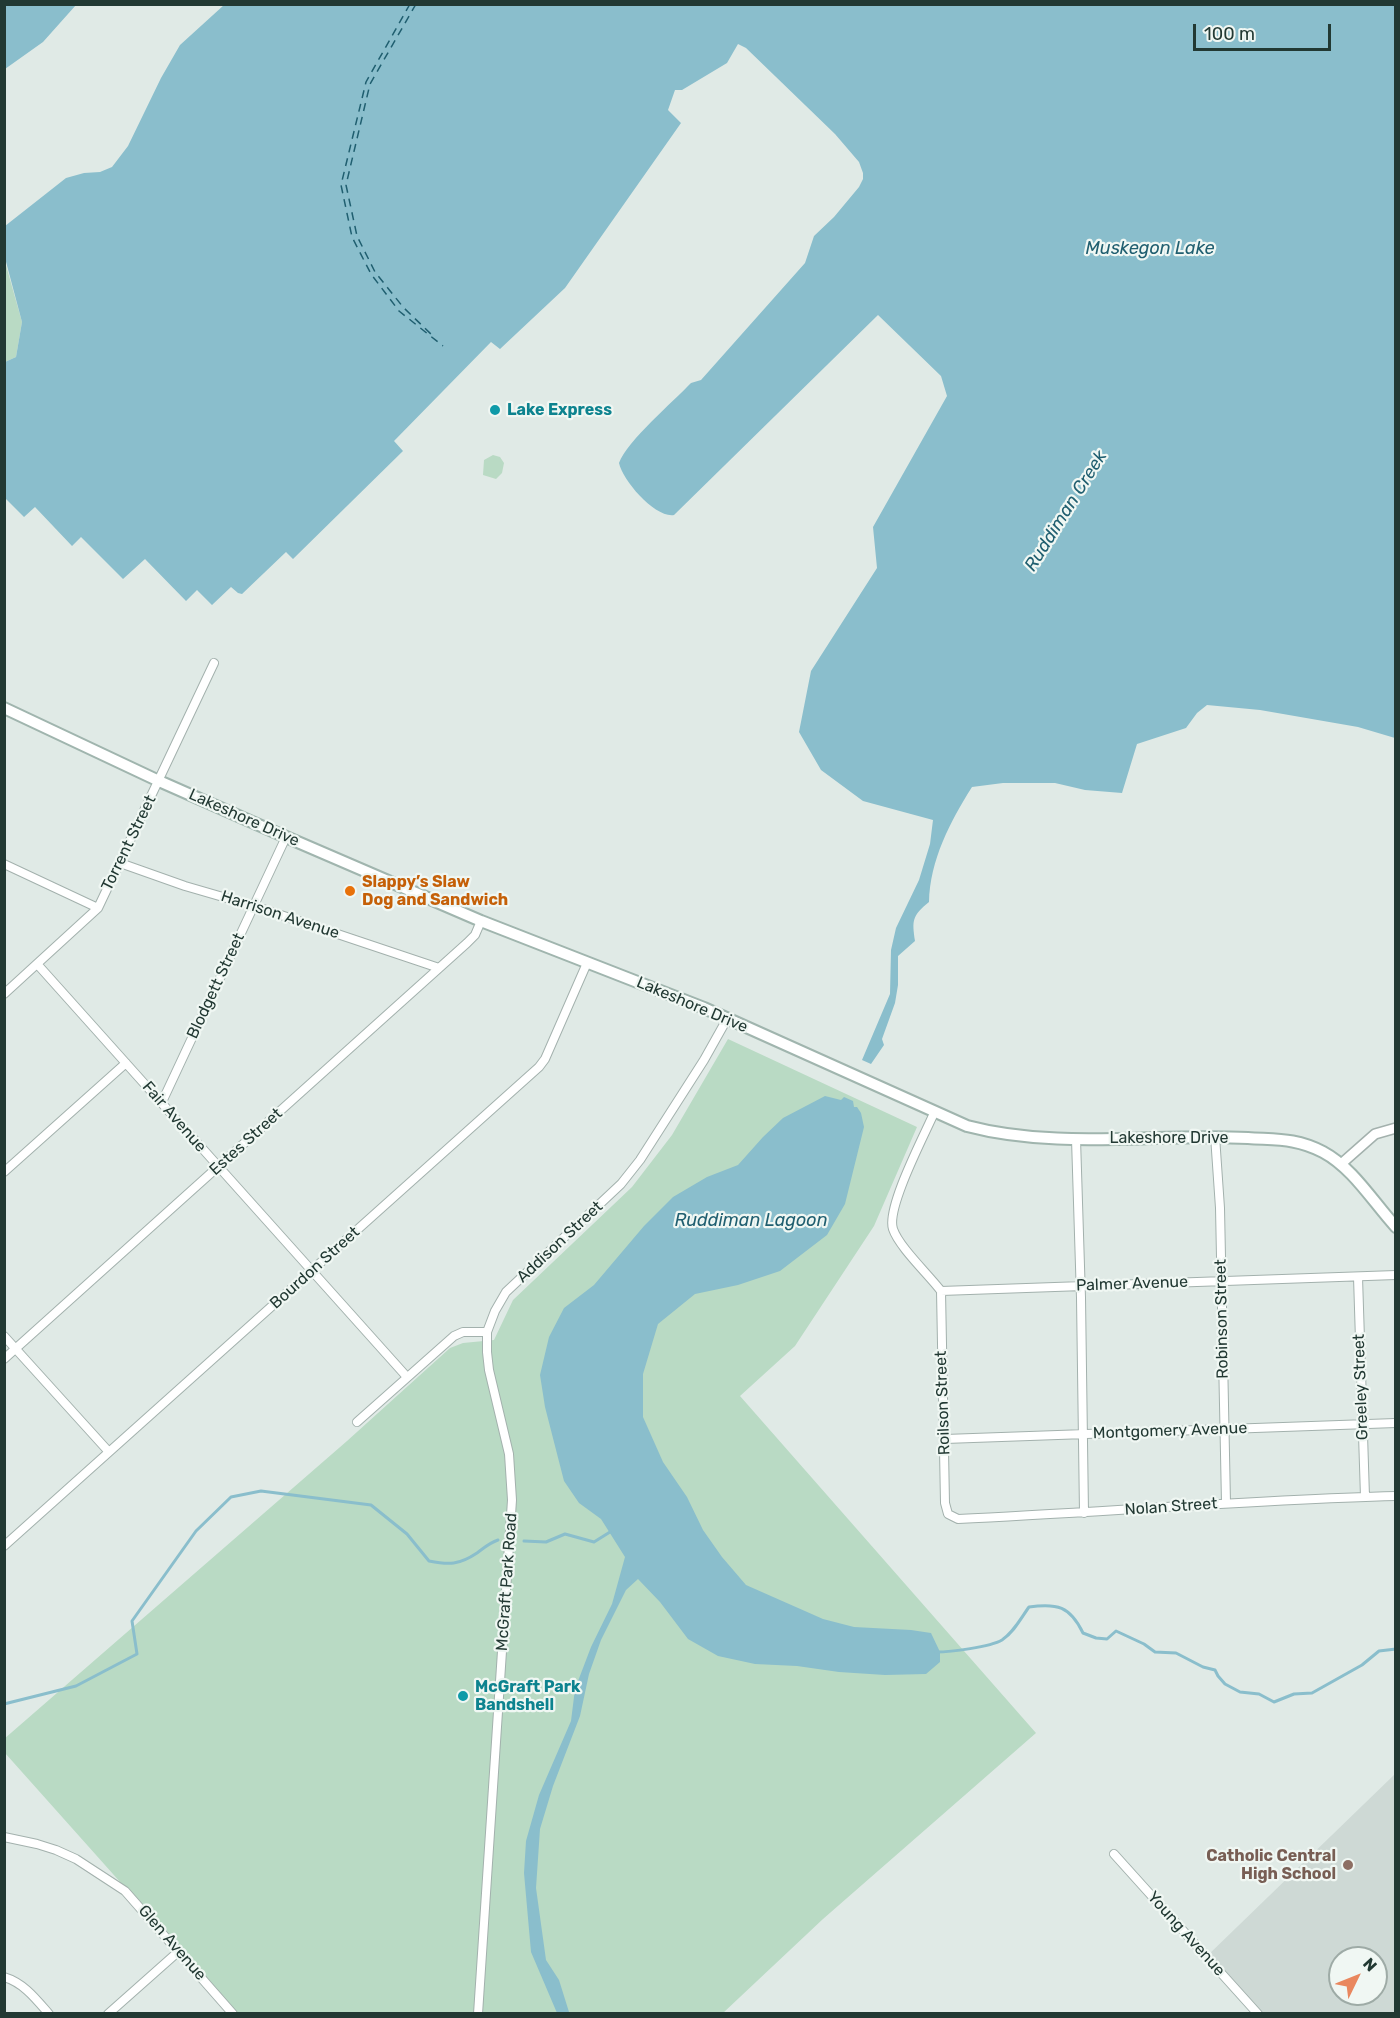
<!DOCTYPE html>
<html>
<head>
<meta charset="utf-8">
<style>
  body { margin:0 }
  #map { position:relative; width:1400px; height:2018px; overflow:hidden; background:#e0eae6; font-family:Rubik,sans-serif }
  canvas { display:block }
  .frame { position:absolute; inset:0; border:6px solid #223933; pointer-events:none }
  .north { position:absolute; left:1328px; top:1946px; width:60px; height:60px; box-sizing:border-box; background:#f0f7f3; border:2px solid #9eaba6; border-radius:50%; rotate:47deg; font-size:16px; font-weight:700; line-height:24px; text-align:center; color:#223933 }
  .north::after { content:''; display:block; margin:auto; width:21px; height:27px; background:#e9875e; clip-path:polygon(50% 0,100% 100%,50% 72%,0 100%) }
  .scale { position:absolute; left:1193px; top:24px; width:138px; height:27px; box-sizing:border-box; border:3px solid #223933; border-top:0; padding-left:8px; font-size:18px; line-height:21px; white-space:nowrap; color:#223933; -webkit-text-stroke:4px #f0f7f3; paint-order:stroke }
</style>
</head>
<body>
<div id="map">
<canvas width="1400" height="2018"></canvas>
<div class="frame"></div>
<div class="north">N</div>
<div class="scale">100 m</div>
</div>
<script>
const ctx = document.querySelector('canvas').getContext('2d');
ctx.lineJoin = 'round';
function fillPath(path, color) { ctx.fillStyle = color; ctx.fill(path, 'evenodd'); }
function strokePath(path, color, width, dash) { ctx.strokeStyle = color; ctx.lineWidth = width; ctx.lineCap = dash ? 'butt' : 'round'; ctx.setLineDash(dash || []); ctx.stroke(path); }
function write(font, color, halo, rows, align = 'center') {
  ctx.font = font + ' Rubik,sans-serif'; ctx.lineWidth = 4.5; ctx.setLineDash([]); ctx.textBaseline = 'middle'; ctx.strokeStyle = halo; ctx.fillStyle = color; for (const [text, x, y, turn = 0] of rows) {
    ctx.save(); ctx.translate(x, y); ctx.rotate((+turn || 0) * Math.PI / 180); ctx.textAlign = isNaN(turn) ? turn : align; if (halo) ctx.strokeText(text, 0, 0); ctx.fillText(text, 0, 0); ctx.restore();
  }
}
fillPath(new Path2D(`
  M1395,1774V2013H1259L1206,1957ZM1340,1958H1376V1994H1340Z`), '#ced9d5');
fillPath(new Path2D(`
  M4,258L22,322L16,357L5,362Z
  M493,455L500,457L504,463L502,473L496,479L483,475L484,460Z
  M728,1039L917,1127L874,1226L795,1346L740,1396L1036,1733L823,1919L723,2013H237L5,1753L4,1739L347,1441L450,1348L463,1343L494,1340L513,1300L632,1187L672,1135Z`), '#b9dac4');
fillPath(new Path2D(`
  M5,4H76V5L43,42L5,69Z
  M224,5H1395V738L1358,727L1260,710L1207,705L1197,713L1186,728L1137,744L1122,793L1085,790L1055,783H1003L972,787C950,822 930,860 929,902C912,916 912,920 915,941L898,956V985L895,1003L882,1039L884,1045L871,1064L862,1060L890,994L891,950L896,928L919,880L930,844L933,820L863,801L821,770L799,732L811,671L877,568L873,527L947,396L941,376L878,315L674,515C655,518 623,481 619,463C627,441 674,401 691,383L701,380L805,263L814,236L834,217L859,187L863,179V173L859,162L835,134L746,48L738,44L727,63L682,90H675L668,110L681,123L565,288L500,349L491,342L394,441L403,451L293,559L286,552L242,594L238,593L231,587L212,605L197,590L186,601L145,559L123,579L81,537L72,546L35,507L24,517L5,498V362L16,357L22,322L5,258V226L66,178L84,173L100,172L112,167L128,146L161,78L180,45Z
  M825,1096L841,1100L844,1097L853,1101L854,1107H857L861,1113L864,1127L845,1204L827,1235L780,1271L738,1285L695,1294L658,1324L643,1374V1417L663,1462L687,1497L703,1530L722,1557L746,1585L823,1619L854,1627L911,1630L931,1633L940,1652V1662L926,1674L885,1675L839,1672L797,1666L755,1664L718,1656L688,1639L660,1602L638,1579L626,1590L601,1640L589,1674L580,1716L553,1786L540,1829L536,1888L546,1960L559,1980L569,2012V2013H557L531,1952L524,1873L526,1841L539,1795L571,1721L575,1689L591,1647L612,1604L625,1557L601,1519L579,1503L564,1481L545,1407L540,1375L549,1337L564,1308L594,1285L644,1226L673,1197L707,1177L738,1165L763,1137L783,1118Z`), '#8abecc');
strokePath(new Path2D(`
  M524,1541L546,1542L565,1534L594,1542L610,1532
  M936,1652C951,1652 990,1647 1002,1640C1014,1632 1021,1618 1029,1607C1057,1603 1070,1606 1083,1633L1096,1638L1107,1639L1116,1631L1144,1644L1155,1652L1176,1653L1203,1667L1215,1670L1218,1676L1225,1684L1240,1692L1259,1694L1274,1702L1294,1694L1312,1693L1362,1665L1379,1651L1396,1649
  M4,1704L76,1686L137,1654L132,1621L196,1531L231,1497L261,1491L371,1505L407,1534L429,1561C449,1565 459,1565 477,1553C484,1548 489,1543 498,1540`), '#8abecc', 3);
strokePath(new Path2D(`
  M410,4L366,82L341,185L352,237L371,274L399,311L443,346
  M416,4L370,84L346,185L357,236L375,272L403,307L435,338`), '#205f70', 1.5, [8, 6]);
const minor = new Path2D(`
  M120,863L185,886L254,906L439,968
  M4,864L98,908
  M38,965L407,1377
  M4,994L98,908L214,663
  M162,1102L286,837
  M934,1113C924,1136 886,1208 893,1229C899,1247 929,1275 941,1291L1396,1275
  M1215,1136L1220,1208L1226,1503
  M1076,1139L1081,1298L1084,1513
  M4,1172L126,1063
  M1358,1277L1365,1497
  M941,1291L945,1503L948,1514L958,1519C1104,1512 1249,1500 1396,1496
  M4,1336L109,1452
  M4,1359L467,943L475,935L481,921
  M357,1422L454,1336L463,1332H487
  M945,1439L1396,1423
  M4,1546L539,1067L545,1059L587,963
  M4,1837L37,1844L56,1850L76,1859L125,1891L233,2014
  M1114,1854L1258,2014
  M4,1977C24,1983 36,1999 49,2014
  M108,2014L179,1951
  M478,2014L512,1500L509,1454L489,1370L487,1352V1332L495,1311L506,1292L621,1184L640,1160L704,1060L727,1019`);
const tertiary = new Path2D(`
  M1341,1164L1375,1134L1396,1128`);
const secondary = new Path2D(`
  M4,708L159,781L286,837L481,921L704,1008L967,1126C1058,1150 1154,1133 1248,1138C1277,1140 1296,1138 1323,1152C1353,1168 1373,1202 1396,1227`);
strokePath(minor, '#a3b1ad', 10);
strokePath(tertiary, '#a3b1ad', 12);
strokePath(secondary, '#a0b5ae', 14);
strokePath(minor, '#fff', 8);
strokePath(tertiary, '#fff', 9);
strokePath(secondary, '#fff', 10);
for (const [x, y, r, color] of [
  [495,410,6,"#0f9aa8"],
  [350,891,6,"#e8710a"],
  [463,1696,6,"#0f9aa8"],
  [1348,1865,6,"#8d6e63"]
]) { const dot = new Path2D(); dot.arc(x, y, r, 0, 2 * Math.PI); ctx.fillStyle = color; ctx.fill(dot); strokePath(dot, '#f0f7f3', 2); }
write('bold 16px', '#0d838f', '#f0f7f3', [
  ["Lake Express",507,410],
  ["McGraft Park",475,1687],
  ["Bandshell",475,1705]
], 'left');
write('16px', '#223933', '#f0f7f3', [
  ["Lakeshore Drive",244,818,24],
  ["Torrent Street",129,843,-64],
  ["Harrison Avenue",280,915,18],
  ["Blodgett Street",216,986,-65],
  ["Lakeshore Drive",692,1005,23],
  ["Fair Avenue",174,1117,49],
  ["Lakeshore Drive",1169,1138],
  ["Estes Street",246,1142,-42],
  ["Addison Street",560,1242,-43],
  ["Bourdon Street",315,1268,-42],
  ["Palmer Avenue",1132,1284,-2],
  ["Robinson Street",1222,1319,-91],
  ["Greeley Street",1361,1387,-92],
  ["Roilson Street",943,1403,-92],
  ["Montgomery Avenue",1170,1431,-2],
  ["Nolan Street",1171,1507,-4],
  ["McGraft Park Road",507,1582,-86],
  ["Young Avenue",1186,1934,48],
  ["Glen Avenue",172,1943,49]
]);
write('bold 16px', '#c56008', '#f0f7f3', [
  ["Slappy’s Slaw",362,882],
  ["Dog and Sandwich",362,900]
], 'left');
write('bold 16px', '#785e54', '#f0f7f3', [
  ["Catholic Central",1336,1856],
  ["High School",1336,1874]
], 'right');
write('italic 18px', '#205f70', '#f0f7f3', [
  ["Muskegon Lake",1150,249],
  ["Ruddiman Creek",1066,511,-58],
  ["Ruddiman Lagoon",751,1221]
]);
</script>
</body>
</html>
